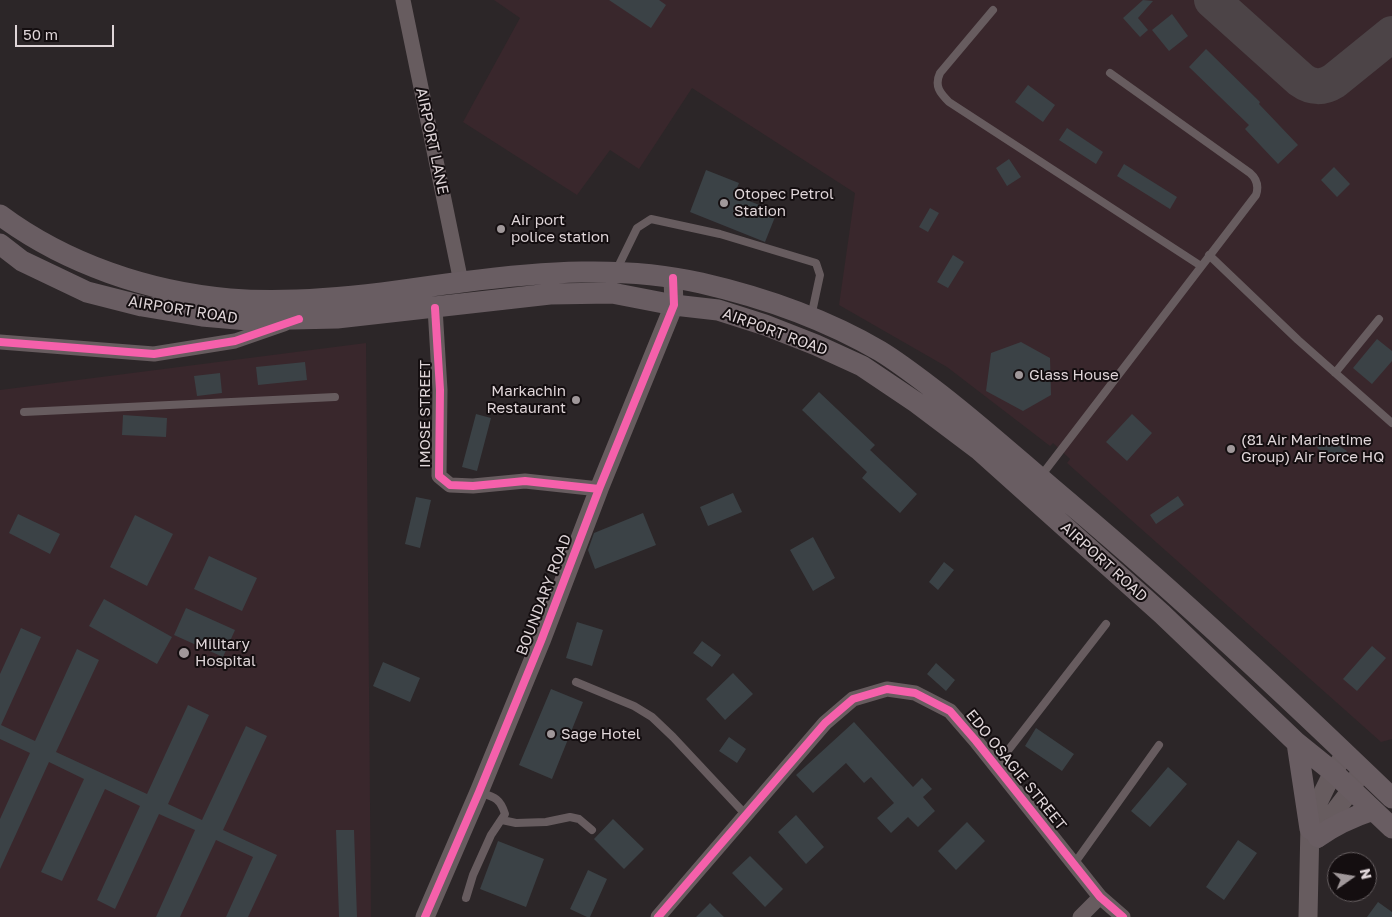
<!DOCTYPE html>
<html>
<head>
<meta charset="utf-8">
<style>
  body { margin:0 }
  #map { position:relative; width:1392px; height:917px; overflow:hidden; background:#2c2628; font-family:"Golos Text",sans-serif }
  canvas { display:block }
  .north { position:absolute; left:1327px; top:852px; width:50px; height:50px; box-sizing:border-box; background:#140e10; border:1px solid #655e60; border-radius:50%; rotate:77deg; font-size:14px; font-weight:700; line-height:20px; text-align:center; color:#dfd5d8 }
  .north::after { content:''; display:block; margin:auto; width:18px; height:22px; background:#a0989a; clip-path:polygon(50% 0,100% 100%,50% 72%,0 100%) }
  .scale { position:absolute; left:15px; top:25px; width:99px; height:22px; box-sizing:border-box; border:2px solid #dfd5d8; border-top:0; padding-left:6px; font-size:15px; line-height:18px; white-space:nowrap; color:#dfd5d8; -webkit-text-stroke:4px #140e10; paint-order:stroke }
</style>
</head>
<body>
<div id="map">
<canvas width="1392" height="917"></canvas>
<div class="north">N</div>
<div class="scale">50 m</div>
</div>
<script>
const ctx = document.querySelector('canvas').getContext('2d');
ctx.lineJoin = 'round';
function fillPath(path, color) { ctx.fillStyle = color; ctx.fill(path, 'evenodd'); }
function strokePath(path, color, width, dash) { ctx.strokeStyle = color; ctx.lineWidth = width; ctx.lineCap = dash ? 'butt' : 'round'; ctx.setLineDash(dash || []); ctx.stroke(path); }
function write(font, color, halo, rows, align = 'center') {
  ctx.font = font + ' "Golos Text",sans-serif'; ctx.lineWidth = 4; ctx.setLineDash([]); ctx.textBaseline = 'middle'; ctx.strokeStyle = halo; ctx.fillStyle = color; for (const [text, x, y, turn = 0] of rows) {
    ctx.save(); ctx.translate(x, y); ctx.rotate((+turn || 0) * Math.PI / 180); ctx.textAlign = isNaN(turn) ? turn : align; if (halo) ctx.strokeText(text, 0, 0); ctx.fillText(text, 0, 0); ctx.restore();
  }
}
fillPath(new Path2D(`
  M494,0H1392V739L1381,742L1067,463L1070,459L1053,443L1050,446L947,367L839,305L855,193L692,88L639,169L610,150L577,195L463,122L520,18Z
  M366,343L371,917H0V390Z`), '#39272c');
strokePath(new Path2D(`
  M1212,0L1301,80C1312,88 1323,88 1334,81L1392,34`), '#4c4447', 36);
fillPath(new Path2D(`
  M609,0H659L666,5L651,28Z
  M1143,0L1153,1L1138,18L1148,30L1140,37L1123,18Z
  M1172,14L1188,36L1169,51L1152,30Z
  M1206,49L1260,102L1259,104L1298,145L1278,164L1245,129L1249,125L1189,67Z
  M1028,85L1055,105L1043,122L1015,102Z
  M1067,128L1103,152L1096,164L1059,140Z
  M1009,159L1021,177L1007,186L996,168Z
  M1124,164L1177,197L1170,209L1117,176Z
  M1334,167L1350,184L1337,197L1321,180Z
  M706,170L739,183L734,195L777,212L765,242L690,212Z
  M930,208L939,213L928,232L919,227Z
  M953,255L964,262L948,288L937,282Z
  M1377,339L1392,351V361L1372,384L1353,368Z
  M1021,342L1050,358L1051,395L1023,411L986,391L991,353Z
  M305,362L307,380L258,385L256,367Z
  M220,373L222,393L197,396L194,376Z
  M819,392L875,445L870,450L917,494L900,513L862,478L867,472L802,410Z
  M476,414L491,418L477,471L462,467Z
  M1132,414L1152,433L1127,461L1106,442Z
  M123,415L167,418L166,437L122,435Z
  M1324,436L1347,451L1340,463L1317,448Z
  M733,493L742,512L708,526L700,507Z
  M1178,496L1184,505L1156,524L1150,515Z
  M416,497L431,500L420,548L405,544Z
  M643,513L656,545L595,569L588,550L594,533Z
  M18,514L60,534L50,554L9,533Z
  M135,515L173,534L147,586L110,567Z
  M813,537L835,578L813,591L790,550Z
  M209,556L257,578L242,611L194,589Z
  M944,562L954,570L938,590L929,582Z
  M104,599L172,637L157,664L89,626Z
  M186,608L235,630L223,657L174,635Z
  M577,622L603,630L592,666L566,658Z
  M21,628L41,637L1,725L35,741L77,649L99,660L56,752L147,794L188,705L209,715L168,804L202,820L246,726L267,736L223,830L277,855L248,917H226L253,857L216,840L180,917H156L195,830L159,814L115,909L97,900L140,806L105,789L62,881L41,872L84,779L49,762L0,869V819L30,753L0,739V674Z
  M702,641L721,655L712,667L693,653Z
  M1372,646L1386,658L1357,691L1343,679Z
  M383,662L420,678L410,702L373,686Z
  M936,663L955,680L946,691L927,674Z
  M733,673L753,694L725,720L706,699Z
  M551,689L583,702L552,779L519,765Z
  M854,722L913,787L922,778L932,789L923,797L935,811L918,827L908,817L891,833L877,818L894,803L871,777L864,783L846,763L813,793L796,775Z
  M1036,728L1074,754L1062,771L1025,746Z
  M729,737L746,749L737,763L719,751Z
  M1168,767L1187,784L1150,827L1131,811Z
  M796,815L824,847L806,864L778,832Z
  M613,819L644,849L624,869L594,839Z
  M967,822L985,841L956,870L938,851Z
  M336,830H354L357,917H339Z
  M1238,840L1257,853L1224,900L1206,887Z
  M498,841L544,859L526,907L480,889Z
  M750,856L783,889L765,907L732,873Z
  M588,870L607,879L590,917H587L570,909Z
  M1378,902L1392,912V917H1367Z
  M710,903L724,917H696Z`), '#3b4246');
strokePath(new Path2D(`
  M993,10L940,73C934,86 940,93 949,102L1201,266
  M1209,255L1298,340L1392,423
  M616,271L637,228L651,219L720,234L816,263L820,275L811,317
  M1335,373L1379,319
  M24,412L335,397
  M1041,476L1256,195C1259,186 1257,179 1250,173L1110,73
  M576,682L634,706L652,717L673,737L746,815
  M996,766L1106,624
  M502,820L516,823L546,822L570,817L579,819L592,830
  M1074,864L1159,745
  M466,898L473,875L491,835L505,814C500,798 494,797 479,792`), '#675c5f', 8);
strokePath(new Path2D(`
  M403,0L461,282
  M435,308L440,390L439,476L450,485L473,486L525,481L599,489
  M0,342L154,354L235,341L284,324
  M658,917L825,723L853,699L887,689L915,693L950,711L976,741L1100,897L1123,917
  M1080,917L1100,897`), '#675c5f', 15);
strokePath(new Path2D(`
  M1317,839L1325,824L1351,790L1358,776
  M425,917L479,792L541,641L599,489L674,305L673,278
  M1308,917L1310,825L1315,809L1333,772L1341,760`), '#675c5f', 19);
strokePath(new Path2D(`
  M0,215C66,264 149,292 230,299C280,303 333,299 382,293C409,290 435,285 462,282C539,272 624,265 701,283C762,297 825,319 880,351C898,362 915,375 932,388C981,425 1026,467 1073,506C1183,599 1288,698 1392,798
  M0,244L22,261L87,292L142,306L202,316L248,320L337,318L550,294L612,293L674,305L718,310L765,325L816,345L862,366L917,403L978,449L1162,614L1297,743L1333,772L1392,828
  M1297,743L1310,829
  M1318,837C1336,824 1352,817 1373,810`), '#695d62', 21);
strokePath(new Path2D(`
  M435,308L440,390L439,476L450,485L473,486L525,481L599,489
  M0,342L154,354L235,341L299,319
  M425,917L479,792L541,641L599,489L674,305L673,278
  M658,917L825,723L853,699L887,689L915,693L950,711L976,741L1100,897L1123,917`), '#f560ab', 8);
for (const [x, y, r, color] of [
  [724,203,5,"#a0989a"],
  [501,229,5,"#a0989a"],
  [1019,375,5,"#a0989a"],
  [576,400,5,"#a0989a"],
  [1231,449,5,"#a0989a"],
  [184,653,6,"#a0989a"],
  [551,734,5,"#a0989a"]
]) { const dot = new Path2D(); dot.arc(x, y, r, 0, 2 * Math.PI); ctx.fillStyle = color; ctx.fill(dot); strokePath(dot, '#140e10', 2); }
write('15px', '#dfd5d8', '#140e10', [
  ["AIRPORT LANE",432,141,78],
  ["AIRPORT ROAD",183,310,9],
  ["AIRPORT ROAD",775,332,20],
  ["IMOSE STREET",425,414,-90],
  ["AIRPORT ROAD",1104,562,42],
  ["BOUNDARY ROAD",544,595,-69],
  ["EDO OSAGIE STREET",1016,770,51]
]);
write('15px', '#dfd5d8', '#140e10', [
  ["Otopec Petrol",734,194],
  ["Station",734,211],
  ["Air port",511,220],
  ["police station",511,237],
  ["Glass House",1029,375],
  ["Markachin",566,391,"right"],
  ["Restaurant",566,408,"right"],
  ["(81 Air Marinetime",1241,440],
  ["Group) Air Force HQ",1241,457],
  ["Military",195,644],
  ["Hospital",195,661],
  ["Sage Hotel",561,734]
], 'left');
</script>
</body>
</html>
